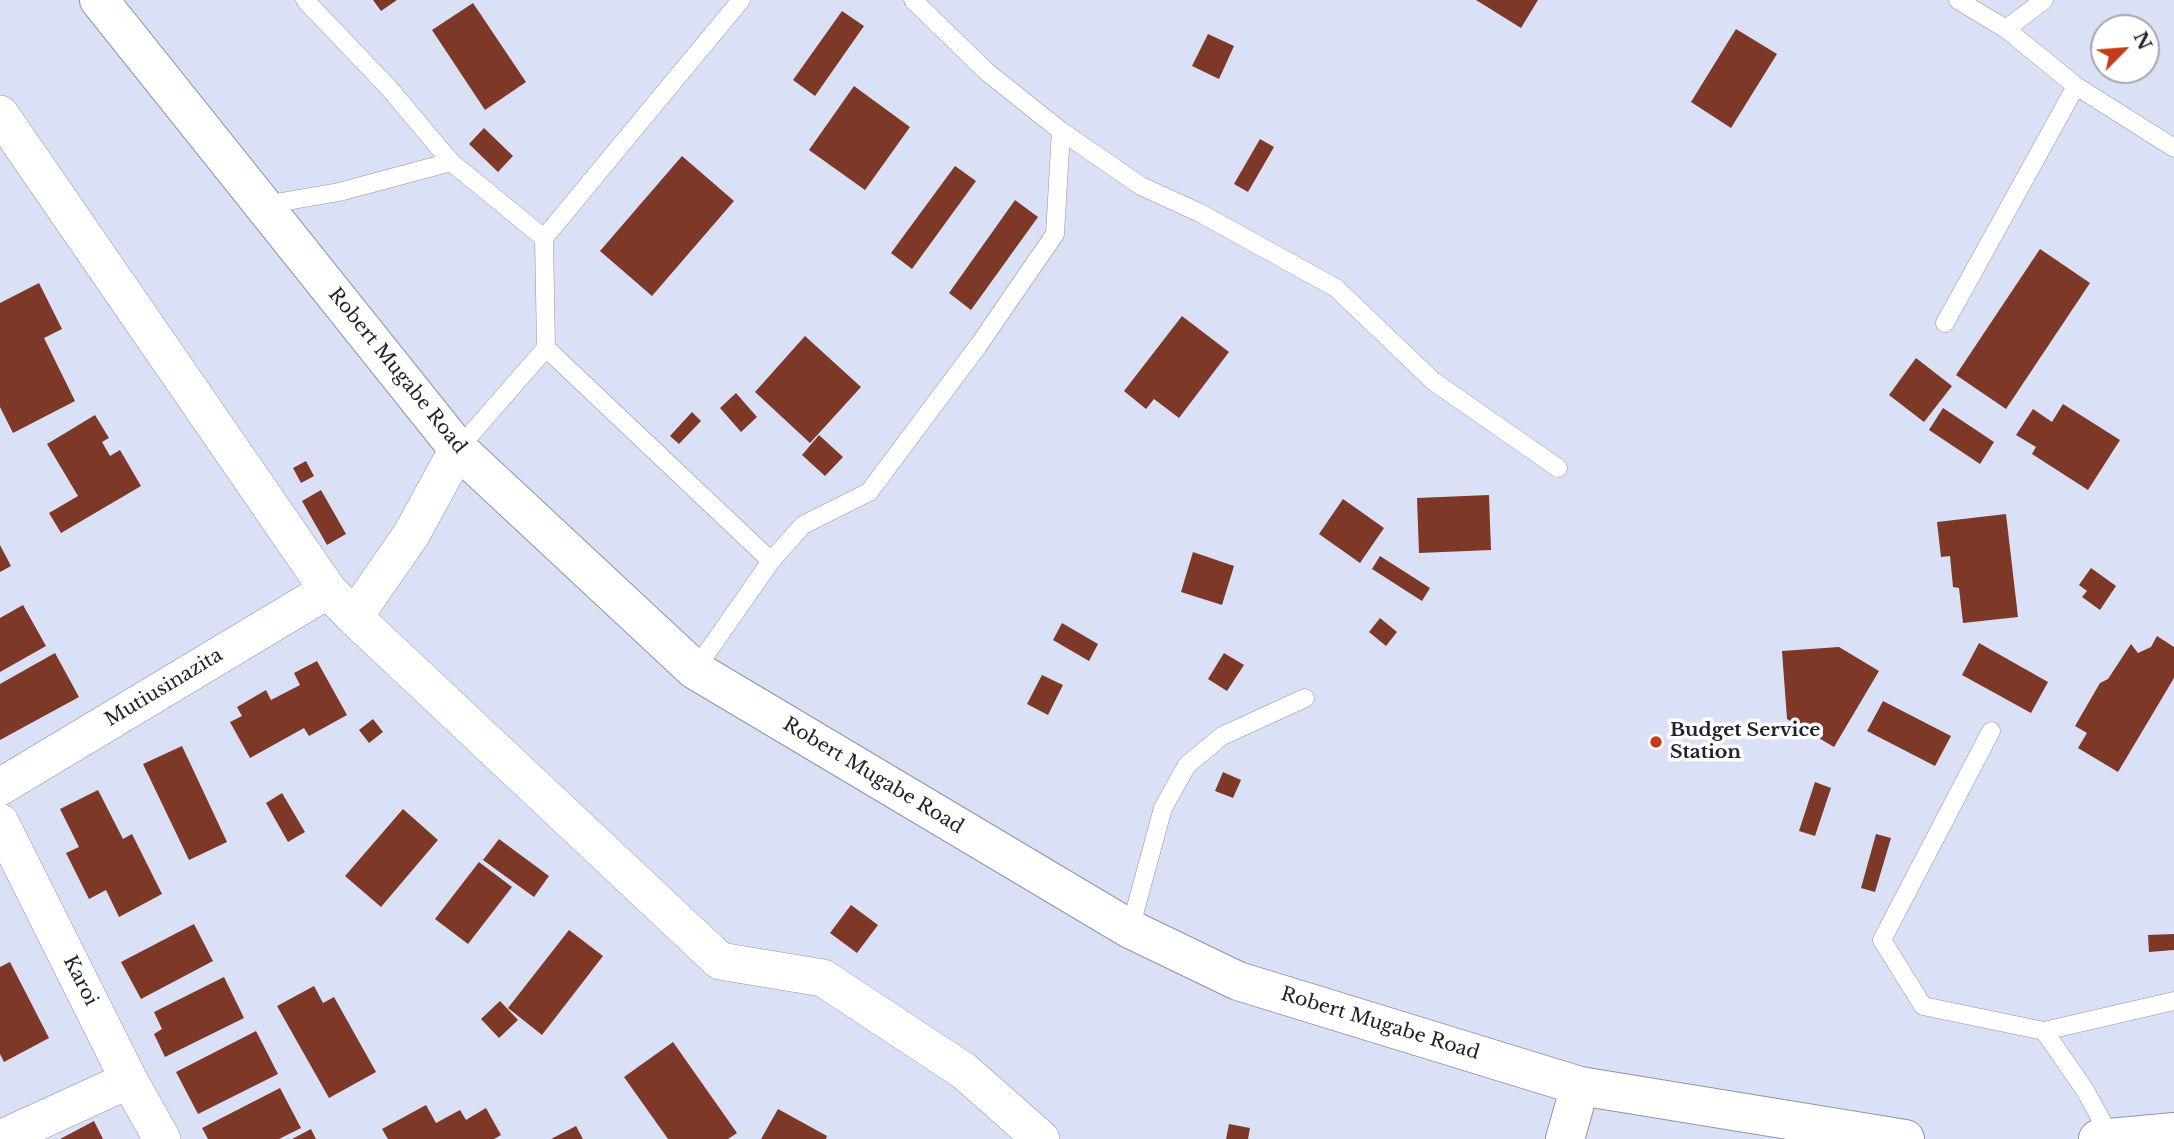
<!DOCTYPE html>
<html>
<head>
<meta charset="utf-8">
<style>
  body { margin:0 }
  #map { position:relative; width:2174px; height:1139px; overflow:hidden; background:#dae1f6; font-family:"Libre Baskerville",serif }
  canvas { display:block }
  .north { position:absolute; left:2090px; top:14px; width:70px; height:70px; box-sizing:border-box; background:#fff; border:2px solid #a6a7aa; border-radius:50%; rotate:65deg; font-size:19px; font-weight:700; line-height:28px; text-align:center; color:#20232a }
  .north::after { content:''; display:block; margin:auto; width:24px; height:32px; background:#c53b1a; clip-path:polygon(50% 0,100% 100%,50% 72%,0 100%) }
</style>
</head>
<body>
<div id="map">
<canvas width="2174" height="1139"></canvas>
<div class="north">N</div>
</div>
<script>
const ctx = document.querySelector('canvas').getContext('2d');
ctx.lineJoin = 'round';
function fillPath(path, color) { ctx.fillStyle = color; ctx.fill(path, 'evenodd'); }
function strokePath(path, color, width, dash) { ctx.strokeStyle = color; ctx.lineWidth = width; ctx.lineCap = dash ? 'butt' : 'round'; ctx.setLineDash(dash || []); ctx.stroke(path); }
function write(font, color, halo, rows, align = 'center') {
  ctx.font = font + ' "Libre Baskerville",serif'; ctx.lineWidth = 7; ctx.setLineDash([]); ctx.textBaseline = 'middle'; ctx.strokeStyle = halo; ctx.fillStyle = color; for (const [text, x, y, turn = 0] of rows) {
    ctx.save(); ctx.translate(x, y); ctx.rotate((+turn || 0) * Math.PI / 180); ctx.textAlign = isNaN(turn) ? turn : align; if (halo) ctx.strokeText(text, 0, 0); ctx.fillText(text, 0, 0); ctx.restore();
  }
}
fillPath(new Path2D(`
  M373,0H397L381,11Z
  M1476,0H1538L1521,28Z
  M473,3L526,82L485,110L432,30Z
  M842,11L864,26L815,96L793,80Z
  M1736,29L1777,54L1731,128L1691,102Z
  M1208,34L1234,46L1219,79L1192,66Z
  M854,86L910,127L865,190L809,150Z
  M484,128L513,156L498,172L469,144Z
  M1260,139L1274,147L1248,192L1234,184Z
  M682,156L734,201L652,296L600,251Z
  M955,166L976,181L912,269L891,253Z
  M1015,200L1038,217L971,310L949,293Z
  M2040,249L2090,283L2006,409L1956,375Z
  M39,283L62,329L44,338L75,401L13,433L0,407V303Z
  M1182,316L1229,352L1179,418L1154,399L1146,409L1124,391Z
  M805,336L861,387L810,443L755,392Z
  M1916,358L1952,386L1924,422L1889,395Z
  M736,393L757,417L741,432L720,408Z
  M2063,404L2120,440L2088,490L2032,454L2036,447L2016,435L2033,409L2052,422Z
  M1943,408L1994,442L1980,464L1929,430Z
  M692,412L701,421L679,444L670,436Z
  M95,415L109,438L102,442L110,456L120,450L141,486L61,533L49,513L78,496L47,444Z
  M819,435L843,457L825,476L802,455Z
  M306,461L314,476L301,483L293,468Z
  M321,490L346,534L327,545L302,501Z
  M1489,495L1491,550L1419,553L1417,498Z
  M1343,499L1384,528L1360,563L1319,534Z
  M2006,514L2018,617L1963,623L1959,588L1953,587L1950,556L1941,557L1937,522Z
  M0,545L11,566L0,572Z
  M1193,552L1234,566L1222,605L1181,592Z
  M1380,556L1430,588L1422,601L1372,569Z
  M2091,568L2116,586L2100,610L2082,597L2087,591L2079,585Z
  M23,605L46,646L0,672V618Z
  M1380,618L1397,632L1386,646L1369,632Z
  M1062,623L1098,644L1089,661L1053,640Z
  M2157,636L2174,647V678L2118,772L2078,748L2087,733L2075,726L2100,683L2108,679L2131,644L2138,653L2151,647Z
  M1979,643L2048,682L2031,713L1962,675Z
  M1839,647L1879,671L1834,747L1787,719L1782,651Z
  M55,653L79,697L0,740V684Z
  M1224,653L1244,665L1227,691L1208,679Z
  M317,661L347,715L309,736L304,728L250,758L230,722L242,716L237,707L266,690L271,700L300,685L294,673Z
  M1042,675L1063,685L1048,715L1027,704Z
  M1883,701L1951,736L1935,766L1867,731Z
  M373,719L383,732L369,743L359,730Z
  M182,746L227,842L189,860L143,764Z
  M1223,772L1241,780L1233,798L1215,791Z
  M1815,782L1831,788L1815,836L1799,831Z
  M98,790L123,839L132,834L162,894L119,917L106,890L89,899L66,853L79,847L60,809Z
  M282,793L305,832L288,842L266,803Z
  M403,809L438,840L381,907L345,876Z
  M1876,834L1891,838L1875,892L1861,888Z
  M499,839L549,876L534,897L483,860Z
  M479,862L512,887L468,944L435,919Z
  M851,905L878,925L857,953L830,933Z
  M194,924L213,961L141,999L121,962Z
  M569,930L603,956L542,1035L508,1008Z
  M2174,934V950L2149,952L2148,935Z
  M10,962L49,1038L4,1062L0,1054V967Z
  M224,977L244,1018L165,1057L154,1034L162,1029L154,1012Z
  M314,986L323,1003L334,997L376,1072L329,1098L277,1006Z
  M500,1001L518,1020L499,1038L481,1019Z
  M256,1031L278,1074L198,1114L176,1072Z
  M673,1042L737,1133L728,1139H668L624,1077Z
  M280,1088L301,1128L279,1139H208L202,1128Z
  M426,1105L436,1123L460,1110L466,1120L486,1108L501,1135L494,1139H388L382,1129Z
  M778,1109L827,1136L826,1139H761Z
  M94,1121L103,1139H60Z
  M1229,1124L1250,1128L1248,1139H1226Z
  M576,1126L583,1139H551Z
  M311,1129L316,1139H292Z`), '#7e3828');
const lane = new Path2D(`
  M305,0L388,87L451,162L544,238
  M913,0L987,72L1061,131L1141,186L1200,213L1336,288L1433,381L1558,468
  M1958,0L2006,29L2076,86L2174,148
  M2006,29L2044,0
  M264,205L339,192L451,162
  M1945,323L2076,86
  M546,348L771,561L803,525L869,492L978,346L1055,234L1061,131
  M458,449L546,348L544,238L741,0
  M695,670L771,561
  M1991,731L1882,940L1923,1006L2044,1031L2085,1090L2111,1138
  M1130,929L1163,808L1187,765L1222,736L1305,698
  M2044,1031L2174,1001`);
const street = new Path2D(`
  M0,114L328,590L354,617L720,961L823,978L964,1071L1041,1139
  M354,617L411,535L458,449
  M0,787L328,590
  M0,822L129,1080L162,1139
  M0,1139L129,1080`);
const secondary = new Path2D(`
  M1565,1139L1580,1086`);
const primary = new Path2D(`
  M99,0L458,449L695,670L1130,929L1238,981L1580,1086L1905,1139
  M2098,1139L2174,1132`);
strokePath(lane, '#8e95a8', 19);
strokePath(street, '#8e95a8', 38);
strokePath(secondary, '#8e95a8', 40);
strokePath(primary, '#8e95a8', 40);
strokePath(lane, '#fff', 18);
strokePath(street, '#fff', 37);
strokePath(secondary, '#fff', 38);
strokePath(primary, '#fff', 38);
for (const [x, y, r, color] of [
  [1656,742,7,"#c53b1a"]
]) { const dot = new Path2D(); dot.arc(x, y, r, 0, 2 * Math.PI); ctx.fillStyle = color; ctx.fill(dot); strokePath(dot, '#fff', 2.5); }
write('19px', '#20232a', '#fff', [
  ["Robert Mugabe Road",397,371,51],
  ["Mutiusinazita",164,688,-31],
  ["Robert Mugabe Road",873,776,31],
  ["Karoi",80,981,63],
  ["Robert Mugabe Road",1380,1024,17]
]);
write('bold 19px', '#20232a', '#fff', [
  ["Budget Service",1670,731],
  ["Station",1670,753]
], 'left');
</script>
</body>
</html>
